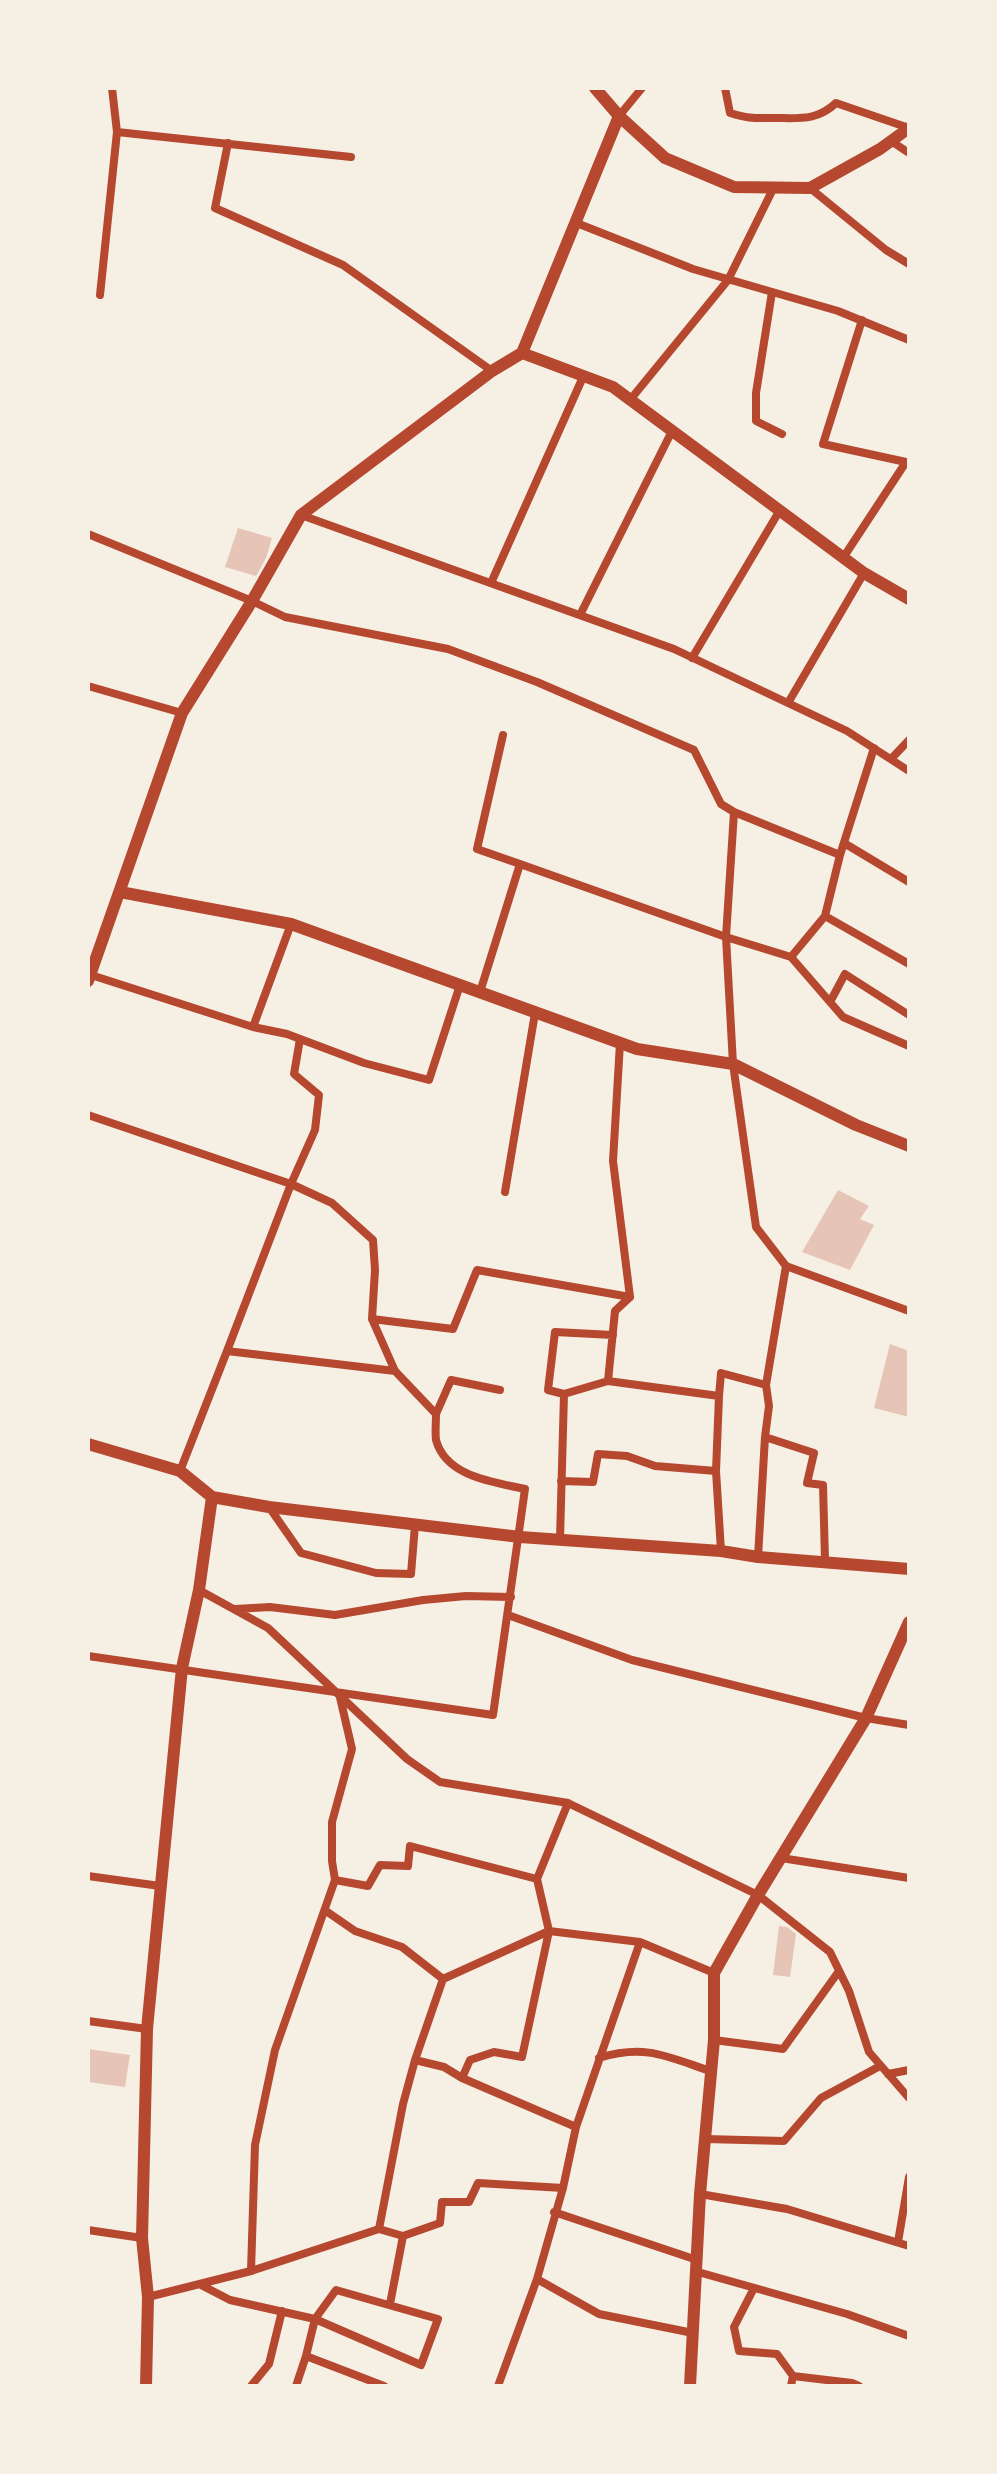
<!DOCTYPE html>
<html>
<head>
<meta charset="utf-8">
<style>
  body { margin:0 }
  #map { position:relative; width:997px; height:2474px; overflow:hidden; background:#f6efe4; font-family:"Nunito Sans",sans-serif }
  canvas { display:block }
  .frame { position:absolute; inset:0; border:90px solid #f6efe4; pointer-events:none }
</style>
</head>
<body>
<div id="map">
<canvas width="997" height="2474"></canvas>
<div class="frame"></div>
</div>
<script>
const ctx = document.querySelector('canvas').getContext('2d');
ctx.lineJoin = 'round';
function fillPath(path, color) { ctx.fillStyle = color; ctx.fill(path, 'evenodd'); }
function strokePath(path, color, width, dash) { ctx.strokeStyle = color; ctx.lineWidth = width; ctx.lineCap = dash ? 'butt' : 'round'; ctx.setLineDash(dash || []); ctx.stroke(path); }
fillPath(new Path2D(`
  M238,528L272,538L266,558L256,576L225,567Z
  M838,1190L869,1206L860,1219L874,1225L850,1270L802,1252Z
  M890,1344L909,1351V1417L874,1408Z
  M779,1926L787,1927L796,1934L790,1977L773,1975Z
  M88,2049L130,2055L125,2087L88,2082Z`), '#e6c5b7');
strokePath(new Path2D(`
  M112,88L117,132L351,157
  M725,88L730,113C749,119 755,118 775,118C799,118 817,121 836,103L909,128
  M619,116L642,88
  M891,141L909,153
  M228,143L215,208L343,265L492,371
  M810,188L886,250L909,264
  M574,222L693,269L838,311L909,340
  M772,292L756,393V421L782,434
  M100,295L117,132
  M630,400L728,280L774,187
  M301,515L674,649L847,731L909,771
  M88,534L252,601L285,617L448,649L537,682L694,750L721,804L734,812L840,855
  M843,558L906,462L823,444L862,320
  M491,583L583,377
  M580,615L672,431
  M692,658L780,510
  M88,686L182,713
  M788,703L864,573
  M503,735L477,849L520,864
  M874,748L840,855L825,916L791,957L843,1017L909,1046
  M891,759L909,740
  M734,812L726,937L733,1064L756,1227L786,1266L909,1311
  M844,843L909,882
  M825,916L909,964
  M91,975L253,1027L287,1034L364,1063L429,1080L460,985
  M480,992L520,864L726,937L791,957
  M830,1002L845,974L909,1015
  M253,1027L291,924
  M88,1115L291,1184L227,1351
  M505,1192L535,1013
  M372,1319L453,1329L477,1270L630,1297L613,1161L620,1043
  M608,1381L719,1396L716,1471L721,1551
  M766,1385L786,1266
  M564,1394L548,1390L555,1332L613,1335
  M719,1396L721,1373L766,1385L769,1406L765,1437L814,1453L807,1483L823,1485L825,1560
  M436,1414L451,1380L500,1390
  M180,1471L227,1351L395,1371
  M561,1481L593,1482L598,1454L627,1456L655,1466L716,1471
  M269,1507L301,1553L376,1573L411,1574L415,1525
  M560,1539L564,1394L608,1381L615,1311L630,1297
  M758,1557L765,1437
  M199,1590L268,1628L407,1759L440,1782L568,1803
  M235,1609L270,1607L335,1615L423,1600L466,1596L511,1597
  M508,1615L632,1660L866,1718L909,1725
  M88,1656L493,1715L525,1489C494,1482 446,1477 436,1440C435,1432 436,1422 436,1414L395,1371L372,1319L375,1270L373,1240L332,1203L291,1184L315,1130L319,1095L294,1074L300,1039
  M781,1858L909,1878
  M88,1876L160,1886
  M335,1880L368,1886L380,1865L408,1866L410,1846L537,1879
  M326,1911L355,1931L402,1947L443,1979
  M88,2021L147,2029
  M714,2040L783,2049L839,1971
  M599,2058C645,2044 666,2056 710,2071
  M415,2060L444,2067L462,2078L576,2127
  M888,2074L909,2070
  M462,2078L470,2060L494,2052L522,2057L549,1931L537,1879L568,1803L758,1895L830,1952L849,1991L869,2052L909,2098
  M705,2139L784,2141L821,2098L880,2066
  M700,2194L787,2209L909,2246
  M554,2212L697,2260
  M379,2229L403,2236L390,2304
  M88,2230L142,2238
  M403,2236L440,2223L442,2202H469L478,2183L563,2188
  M898,2242L909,2177
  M251,2271L255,2145L275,2050L335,1880L332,1861V1822L352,1749L339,1693
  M698,2272L847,2314L909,2336
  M537,2279L599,2314L693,2333
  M201,2285L230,2300L315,2319L306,2356L384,2386
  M754,2288L734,2327L739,2351L777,2354L793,2376
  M336,2290L438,2319L421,2365L315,2319Z
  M148,2297L251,2271L379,2229L403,2104L415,2060L443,1979L549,1931L640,1942L714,1973
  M251,2386L269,2364L282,2311
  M296,2386L306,2356
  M498,2386L537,2279L563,2188L576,2127L640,1942
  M791,2386L793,2376L852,2383L859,2386`), '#b5482f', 8);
strokePath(new Path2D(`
  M595,88L619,116L665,158L734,187L810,188L880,149L909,128
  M522,353L613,387L864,573L909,599
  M522,353L619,116
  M120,892L291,924L637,1049L733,1064L856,1125L909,1146
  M88,981L182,713L252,601L301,515L492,371L522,353
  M88,1444L180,1471L212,1497L269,1507L520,1537L721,1551L758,1557L909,1569
  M146,2386L148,2297L142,2238L147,2029L182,1668L199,1590L212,1497
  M690,2386L700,2194L714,2040V1973L758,1895L866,1718L909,1622`), '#b5482f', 12);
</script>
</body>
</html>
